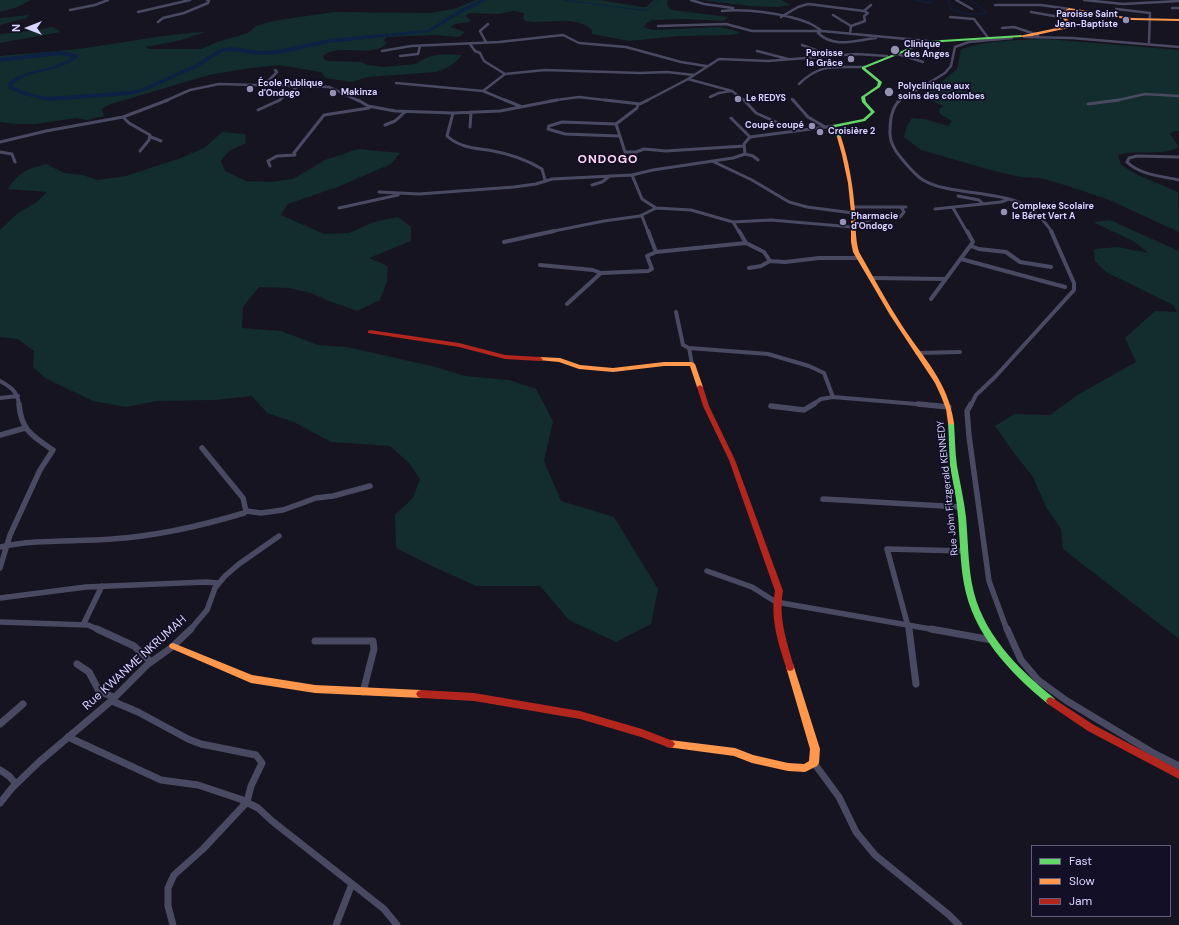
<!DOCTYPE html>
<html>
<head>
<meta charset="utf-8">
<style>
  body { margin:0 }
  #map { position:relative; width:1179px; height:925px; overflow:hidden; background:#161421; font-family:"DM Sans",sans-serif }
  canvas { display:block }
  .legend { position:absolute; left:1031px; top:845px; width:140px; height:72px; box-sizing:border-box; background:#130f26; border:1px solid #625e7d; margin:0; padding:5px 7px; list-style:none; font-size:12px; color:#d9d4ff }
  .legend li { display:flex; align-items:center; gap:8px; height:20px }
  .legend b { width:20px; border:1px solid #625e7d }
  .north { position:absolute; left:8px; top:8px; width:40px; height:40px; -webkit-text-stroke:3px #130f26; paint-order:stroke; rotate:270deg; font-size:11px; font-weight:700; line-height:16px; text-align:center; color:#d9d4ff }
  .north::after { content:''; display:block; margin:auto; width:14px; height:18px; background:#d9d4ff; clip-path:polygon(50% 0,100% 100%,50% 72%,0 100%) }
</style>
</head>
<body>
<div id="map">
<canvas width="1179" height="925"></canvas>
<ul class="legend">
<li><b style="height:5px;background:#63d668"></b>Fast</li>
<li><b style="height:5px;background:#ff974d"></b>Slow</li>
<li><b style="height:5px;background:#b3261e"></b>Jam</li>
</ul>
<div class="north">N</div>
</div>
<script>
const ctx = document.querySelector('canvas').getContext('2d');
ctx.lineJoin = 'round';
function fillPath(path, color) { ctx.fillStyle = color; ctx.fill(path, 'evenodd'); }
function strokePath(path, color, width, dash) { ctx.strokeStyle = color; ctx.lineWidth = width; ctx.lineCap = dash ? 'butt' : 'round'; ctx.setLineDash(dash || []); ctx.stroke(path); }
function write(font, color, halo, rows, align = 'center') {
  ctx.font = font + ' "DM Sans",sans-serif'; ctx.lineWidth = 3.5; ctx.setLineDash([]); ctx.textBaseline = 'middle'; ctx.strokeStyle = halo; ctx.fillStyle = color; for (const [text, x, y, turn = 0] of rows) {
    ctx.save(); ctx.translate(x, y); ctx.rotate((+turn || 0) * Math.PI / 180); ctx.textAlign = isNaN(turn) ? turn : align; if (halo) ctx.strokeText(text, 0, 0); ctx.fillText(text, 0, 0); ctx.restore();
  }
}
fillPath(new Path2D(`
  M0,0H31L15,8L0,12Z
  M475,0H601L641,7H646L654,0H669L667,1L668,7L672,10L729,17L723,21L684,19L652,20L648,22L643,27L653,30L721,27L740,32L738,34L731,35L680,36L629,41L592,34V30C577,14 542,25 525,21L523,18L524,13L513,11L498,14L470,13L465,16L471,20L469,22L455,24L450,27L465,32L459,37L434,35L387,37L383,41L387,43C374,59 339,42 323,56L324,59L328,61L361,62L368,65L384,67L415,64C419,63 421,60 426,58C437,53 451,54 462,55C456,63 446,69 436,72L369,77L351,82L326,78L321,72L279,65L250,68L209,75L111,104L104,107L102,110L104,116L87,120L76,118L36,124H16L0,122V56L79,49L163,36L201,32H205L181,40L146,47L149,49H201L220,41L248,33L256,26L273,21L334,12L431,13L457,8Z
  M700,0H781L791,5L776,7L750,6Z
  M29,15L27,18L0,25V18Z
  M53,27L61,32L0,43V34L23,32Z
  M1047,39L1179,50V131H1174L1170,134L1179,147C1159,157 1138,149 1118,155L1121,165L1138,175L1178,192L1179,232L1109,200L1068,186L1040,178L1020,177L994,171L921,150L904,137L907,126L912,118L925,119L948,126L952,121L940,114L939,109L943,106L920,95L935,87L957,69L961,49C988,40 1019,40 1047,39Z
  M222,132L245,134L246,143L229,151L221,161L225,171L246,181L270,182L293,179L325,160L358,149L400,153L391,164L340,186L288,204L281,215L324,234L349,233L374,222L398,217L411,227V241L369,258L388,266L387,281L380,300L357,311L326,300L311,293L288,288L259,287L243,307L242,328L281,331L318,345L347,347L436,367L465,376L509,380L536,389L553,421L544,461L561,501L614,517L658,589L651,624L616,642L569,620L540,586H476L432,566L396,548L395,515L413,498L420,479L409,463L390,446L331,442L294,422L267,413L252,396L215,400L157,401L126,407L93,401L45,378L33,367L34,351L18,339L0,337V230L18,213L37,202L47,192L8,189C18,172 28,169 46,164L64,173L83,175L97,180L126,176L181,158L204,148Z
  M1110,220L1179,251V639L1063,549L1061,529L1046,507L1033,477L1014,453L995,426L1014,414L1050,415L1079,394L1136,362L1125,338L1155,311L1177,312L1173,305L1106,272L1095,261L1094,249L1118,247L1148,253L1135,242L1093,222Z`), '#132c2d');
strokePath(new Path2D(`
  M563,0L640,10H647L658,0
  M711,0H729
  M915,0L931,3V0
  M947,0L949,1L951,9L968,14H986V12L970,0`), '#0d2144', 1);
fillPath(new Path2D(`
  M481,0H487L463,12L429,32L329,43L278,54L260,55L231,51L222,52L198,67L147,90L130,95L48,101L24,95L9,89L8,83C27,67 53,72 72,57L59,55L0,62V58L59,51L78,55V57C56,74 32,68 13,84L14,87L28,93L48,97L130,91L143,88L194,65L218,50L231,47L260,51L278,50L329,39L428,30L459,10Z`), '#0d2144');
strokePath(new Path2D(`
  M691,0L704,4L733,8
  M956,0L972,9
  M1084,0L1123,4L1179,1
  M995,5H1041L1069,9
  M1172,8H1179
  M1116,9L1150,13L1149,42
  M70,10L95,5L108,0
  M722,11C745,8 787,14 809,23C813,25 818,28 822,31L928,41
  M864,11L871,5
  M138,12L190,0
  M1031,12L1065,18
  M833,15L851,26L850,34
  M781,17L798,7L808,4L864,11L868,13L864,16L865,21L851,26
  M950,17L974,19L989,39
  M158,22L163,18L184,13L208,3L209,1L207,0
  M658,26L726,24L752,31H821
  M1002,28L1014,27L1038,35
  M820,32L818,33C835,49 856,40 876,38
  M1024,37L1072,38L1179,47
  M486,42L480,31L488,24
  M470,44L475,51L480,53L484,61L505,74
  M802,45L829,55
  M382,51L411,46L499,42L563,35L579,43L626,47L681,62L706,66
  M757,51L788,59
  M894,53L923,62
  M400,56L418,54L420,46
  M688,79L732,91L745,101
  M396,83L483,91L507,101
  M799,84C821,62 836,68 865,67
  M263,86L277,72L275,70
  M483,91L505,74L545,70L640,73L667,72L694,75
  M710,97L719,93L731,91
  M792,99L794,101
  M165,101L190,90L219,84L329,87L359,101
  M278,101L297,87
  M549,101L579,97L613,101
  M646,101L688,79L719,59L768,61L856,54L887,56
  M899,101L945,73L951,66L955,47L969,42L1012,38
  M1114,101L1145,94L1179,96`), '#4a4962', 2.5);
strokePath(new Path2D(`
  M358,100L368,106L395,111L453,113L500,111L557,100
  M505,100L522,107
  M605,100L640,104L648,100
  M744,100L756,113L794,130
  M793,100L808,117L825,127
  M900,100C892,107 890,121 890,131C889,142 895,151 902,159C908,166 915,175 923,180C946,194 991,191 1018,202C1034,209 1043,219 1052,232
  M638,104L637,108L616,124L625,152H636L644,149L666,151L744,146
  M1088,104L1119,100
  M258,110L280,100
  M453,113L447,136C460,148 476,148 493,151C510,154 527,160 542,169L545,180
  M123,117L129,123L150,135L149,140L140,151
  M731,118L750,137
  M616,124L562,122L549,126L548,129L565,134L619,136
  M385,125L395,121L405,112
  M470,127L471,112
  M151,137L161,141
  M0,142L46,131L123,117L168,100
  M0,152L12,154L15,162
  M1179,157L1137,156L1129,158L1127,162C1140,175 1162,176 1179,180
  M758,160L753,156L745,154L744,144L750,137L834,126
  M712,161L752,180L789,202L807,207L853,213
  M270,166L268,161L277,156L295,155L294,153L324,115L369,108
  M632,175L642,199L656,208
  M592,185L602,182L610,176
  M379,192L419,194L514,187L536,184L552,179L632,175L653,170L733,158L745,154
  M958,196L979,200L983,204
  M853,207H906
  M339,208L398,195
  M953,208L967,232
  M935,209L1001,202L1009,199
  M642,216L648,232
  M733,222L771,220L852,227
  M853,223H863L875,217H900L904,212L901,207
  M549,232L604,221L640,216L656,208L691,210L733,222L739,232`), '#4a4962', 3);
strokePath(new Path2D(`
  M648,231L656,252
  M739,231L746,243L764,252L770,261L761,266L749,268
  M504,242L554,231
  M971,246L979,249L1006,252L1020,262L1051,267
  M961,259L1065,287
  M770,261L785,262L819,258H859
  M540,265L593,270L601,273L648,271L652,269L647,256L656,252L746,243
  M871,278L945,279
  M931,299L973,242L967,231
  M567,304L601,273
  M676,312L683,345L689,348L692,364
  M689,348L768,354L809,366L824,373L833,397
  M917,353L960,352
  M0,381C11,387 18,392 19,405
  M0,398L18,396
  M812,405L821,399L833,397L928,405
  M971,405L976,395L995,377L1074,290V283L1051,231`), '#4a4962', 4);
strokePath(new Path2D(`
  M918,404L949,407
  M971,404L967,411L969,436L989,581L1007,630
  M771,406L804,410L814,404
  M0,435L25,428
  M823,499L961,507
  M246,511L261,513L283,510L316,498L333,496L370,486
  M0,547C37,539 75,542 112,539C157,536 201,526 244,513L246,511L243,498L202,448
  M0,568L10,535L40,470L53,450C32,436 21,430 19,404
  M707,571L752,587L776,602L936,630
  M0,598L86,587L206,582L218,583
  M0,622L88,625L99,630
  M83,625L102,586
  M190,630L207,610L215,588L225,576L239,564L279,536
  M909,630L887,549L965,551`), '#4a4962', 5.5);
strokePath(new Path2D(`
  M97,629L134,646L151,662
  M909,629L916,684
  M931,629L992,640
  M1007,629L1021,660L1038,680L1067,701L1155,754L1179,766
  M315,641H373L374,649L363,692
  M77,664L89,672L99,691L113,697L112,701L138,712L188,739L201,744L256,755L262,763L251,786L247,802L203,849L174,875L168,888V906L173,925
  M0,724L23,704
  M68,737L161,780L198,785L240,799L258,808L272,821L384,909L397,925
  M814,763L839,797L856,832L875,855L949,915L959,925
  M0,770L9,776L16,784
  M0,803L12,788L39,762L111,701L147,665L172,647L191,629
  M336,925L352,884`), '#4a4962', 7);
fillPath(new Path2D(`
  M1021,35L1022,37L927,43L865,68L882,82L880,87L865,97L866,102L875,112L865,121L836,127L841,137L839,138L837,137L833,125L863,119L871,112L862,102L861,97L877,86L878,82L862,69V67L926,41Z
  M951,421L954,423C955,437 955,452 957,466C960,483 964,500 966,517C968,539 968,562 972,584C981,632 1017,668 1054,698L1056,701L1054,704L1051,705L1048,704C1010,673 973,634 964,584C960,562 960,539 958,517C957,500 953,483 950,466C949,452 949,437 948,423Z`), '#63d668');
fillPath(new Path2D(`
  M1069,8L1132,18L1179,19V21L1132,20L1070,10L1064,14L1070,23L1068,28L1032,36L1021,37L1019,36L1066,26V23L1060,14Z
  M839,136L841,137C849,161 853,186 855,211C856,225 855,239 859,252C873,276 886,301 901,324C923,358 948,381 954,423L953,424L951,425L948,423L946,409L941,396L935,383L890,315L853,252L851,242V212L848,183L842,155L837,137Z
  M540,357L560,358L580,365L613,368L664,362H692L695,364L703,387L700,389L697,387L690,366H664L613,372L579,369L559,362L538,360L537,359Z
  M173,643L252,675L315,685L421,690L424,691L426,694L424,697L421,698L315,693L251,683L170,648L169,646L170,644Z
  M790,663L793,664L794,667L820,749L819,763L817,766L805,772L788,771L752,763L734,756L667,747L665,744L667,741L670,740L735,748L753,755L788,763L804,764L809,761L810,749L786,667L787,664Z`), '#ff974d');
fillPath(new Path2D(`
  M370,330L459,343L505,355L540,357L543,359L540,361L505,359L459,347L368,333V331Z
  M700,385L703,387L709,406L735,460L783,591C778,618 787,642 794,667L793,670L790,671L787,670L786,667C778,642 770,618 775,591L729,460L703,406L697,387Z
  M421,690L474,693L580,711L642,729L673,741L675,744L673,747L670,748L641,737L580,719L474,701L421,698L418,697L416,694L418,691Z
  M1051,697L1094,725L1179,770V779L1088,731L1048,704L1046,701L1048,698Z`), '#b3261e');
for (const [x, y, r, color] of [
  [1126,20,4,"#9591b1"],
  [895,50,5,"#9591b1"],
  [851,59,4,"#9591b1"],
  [250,89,4,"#9591b1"],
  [889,92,5,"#9591b1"],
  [333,93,4,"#9591b1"],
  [738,99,4,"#9591b1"],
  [812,126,4,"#9591b1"],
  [820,132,4,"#9591b1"],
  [1004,212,4,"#9591b1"],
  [843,222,4,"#9591b1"]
]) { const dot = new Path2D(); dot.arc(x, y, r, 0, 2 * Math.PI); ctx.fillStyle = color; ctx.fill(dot); strokePath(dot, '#130f26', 1.5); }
write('bold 9px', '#d9d4ff', '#130f26', [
  ["Paroisse Saint",1118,15,"right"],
  ["Jean-Baptiste",1118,25,"right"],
  ["Clinique",904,45],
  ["des Anges",904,55],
  ["Paroisse",843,54,"right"],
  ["la Grâce",843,64,"right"],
  ["École Publique",258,84],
  ["d'Ondogo",258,94],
  ["Polyclinique aux",898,87],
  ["soins des colombes",898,97],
  ["Makinza",341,93],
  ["Le REDYS",746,99],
  ["Coupé coupé",804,126,"right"],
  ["Croisière 2",828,132],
  ["Complexe Scolaire",1012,207],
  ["le Béret Vert A",1012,217],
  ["Pharmacie",851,217],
  ["d'Ondogo",851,227]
], 'left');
write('10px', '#d9d4ff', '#130f26', [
  ["Rue John Fitzgerald KENNEDY",948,488,-96]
]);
ctx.letterSpacing = '1px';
write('bold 12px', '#ffd6f0', '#130f26', [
  ["ONDOGO",608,160]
]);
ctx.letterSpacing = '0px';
write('12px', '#d9d4ff', '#130f26', [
  ["Rue KWANME NKRUMAH",135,663,-42]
]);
</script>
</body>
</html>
